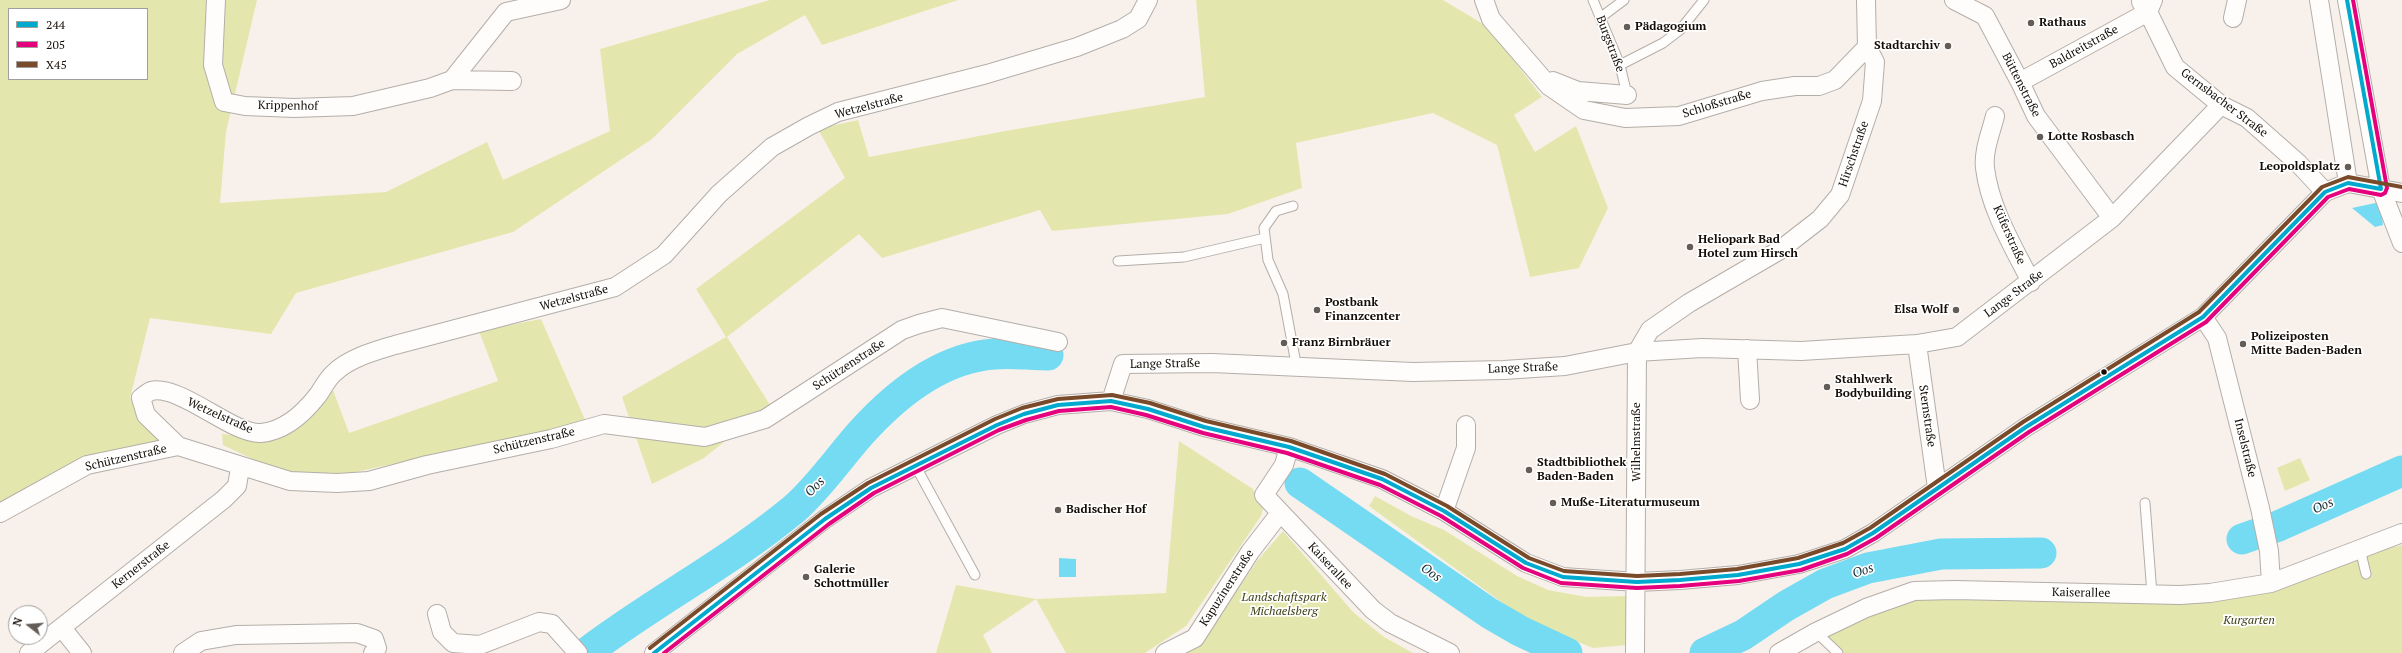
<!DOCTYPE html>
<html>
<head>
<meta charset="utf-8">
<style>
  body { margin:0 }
  #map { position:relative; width:2402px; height:653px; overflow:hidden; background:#f8f1eb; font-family:"PT Serif",serif }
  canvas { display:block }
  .legend { position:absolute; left:8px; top:8px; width:140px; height:72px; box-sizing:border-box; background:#fff; border:1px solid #a19f9c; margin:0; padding:5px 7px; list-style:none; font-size:12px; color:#150e08 }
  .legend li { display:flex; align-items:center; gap:8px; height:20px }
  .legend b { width:20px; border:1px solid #a19f9c }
  .north { position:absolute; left:8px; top:605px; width:40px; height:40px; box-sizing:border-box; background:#fff; border:1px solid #a19f9c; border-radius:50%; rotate:287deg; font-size:11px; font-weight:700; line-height:16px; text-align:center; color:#150e08 }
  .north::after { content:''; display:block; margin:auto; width:14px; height:18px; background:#645d57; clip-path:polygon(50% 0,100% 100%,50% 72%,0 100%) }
</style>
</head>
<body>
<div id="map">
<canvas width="2402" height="653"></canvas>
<ul class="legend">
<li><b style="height:5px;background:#00a9ce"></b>244</li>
<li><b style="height:5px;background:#e5007d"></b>205</li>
<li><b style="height:5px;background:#7a4b2a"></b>X45</li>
</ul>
<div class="north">N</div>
</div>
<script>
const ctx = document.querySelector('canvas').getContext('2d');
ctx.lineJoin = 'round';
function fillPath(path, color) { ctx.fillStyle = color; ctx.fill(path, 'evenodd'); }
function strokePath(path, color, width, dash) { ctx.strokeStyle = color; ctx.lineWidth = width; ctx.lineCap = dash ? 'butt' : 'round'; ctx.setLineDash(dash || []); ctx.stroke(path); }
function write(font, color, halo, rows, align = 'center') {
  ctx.font = font + ' "PT Serif",serif'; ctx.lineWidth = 3.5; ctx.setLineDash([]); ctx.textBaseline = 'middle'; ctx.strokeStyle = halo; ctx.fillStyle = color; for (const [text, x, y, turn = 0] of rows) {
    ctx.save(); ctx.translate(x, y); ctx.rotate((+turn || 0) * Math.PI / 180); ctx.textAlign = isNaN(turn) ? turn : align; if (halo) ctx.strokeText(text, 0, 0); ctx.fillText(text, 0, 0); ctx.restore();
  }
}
fillPath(new Path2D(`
  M0,0H257L226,132L220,203L386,192L487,142L503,180L610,131L600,49L770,0H958L822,45L805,15L737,54L652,139L513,232L296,293L271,334L150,318L130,398L160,442L0,508ZM9,9H147V79H9Z
  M1196,0H1443L1488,27L1542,97L1514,115L1535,152L1576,126L1608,208L1579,268L1530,277L1497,145L1433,113L1296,143L1302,188L1228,214L1052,231L1040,210L882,258L859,234L727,337L770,405L704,458L652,484L622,397L726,337L696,289L845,178L818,129L858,120L869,157L1005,131L1205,97Z
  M541,319L586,422L342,475L280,472L223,445L222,434L270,439L333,390L349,433L498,381L479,331Z
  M1179,441L1253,489L1263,509L1261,516L1186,626L1145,653H1066L1036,599L983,635L992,653H936L956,585L1036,599L1166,593Z
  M2300,458L2310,480L2285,491L2277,468Z
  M1375,496L1411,516L1444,530L1517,576L1548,590L1587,597L1626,596L1627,645L1593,648L1529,622L1369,506Z
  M1283,531L1354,613L1384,637L1413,653H1184L1206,636L1257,561Z
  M2402,545V653H1838L1816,632L1914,591L2180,595L2367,554Z`), '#e4e7ad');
fillPath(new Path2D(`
  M2380,202L2383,225L2375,227L2352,208Z
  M1059,558L1076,559V577H1059Z`), '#74dbf2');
strokePath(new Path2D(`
  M1300,483L1489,613L1520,631L1567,653
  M2242,539L2276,527L2402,471
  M586,653C653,602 729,563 794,509C819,487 838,459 860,434C894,396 940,358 994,354C1011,352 1030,355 1048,355
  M1705,653L1743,635L1786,606L1825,584L1868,568L1941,554L2041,553`), '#74dbf2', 31);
const lane = new Path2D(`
  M1593,0L1620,65L1627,95
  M1600,18L1624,0
  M1620,65L1663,43L1680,30L1704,0
  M1293,206L1276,211L1264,228L1268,260L1283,294L1297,369
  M1118,261L1184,257L1265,238
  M915,465L975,575
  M2145,503L2152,594
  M2360,549L2366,574
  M1816,632L1838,653`);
const street = new Path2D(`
  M216,0L213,65L224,102L245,106L294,108L353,106L430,88L452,80L512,81
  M1484,0L1491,19L1549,86L1584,110L1625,118L1679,116L1762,91L1795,86H1819L1835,80L1867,47L1866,0
  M1954,0L1985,16L2020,82L2036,116L2112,218
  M2153,0L2148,12L2175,67L2221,105L2247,118L2298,163L2325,192
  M2319,0L2348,183
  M2347,0L2381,189L2402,243
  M2233,18L2237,0
  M452,80L506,12L561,0
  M1553,81L1578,91L1627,95
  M2020,82L2148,12L2141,2
  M1995,116C1991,132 1983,151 1985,168C1990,209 2013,246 2031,282
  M2203,317L2217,338L2260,508L2269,551L2271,583
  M1917,344L1937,488
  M1747,349L1750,400
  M1111,401L1123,364L1212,363L1413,372L1504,370L1565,366L1637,352L1702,348L1801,351L1917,344L1957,337L2112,218L2221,105
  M178,446L146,415L141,398C144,396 148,392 151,391C180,384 233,435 261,433C285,431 304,413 318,395C323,388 327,379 334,373C349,358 375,351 395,345L615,287L664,255L719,194L772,147L809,126L838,112L987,74L1077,47L1122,29L1138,19L1148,0
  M1289,447L1284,465L1264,495L1373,610L1390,623L1450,653
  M1444,511L1466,448V425
  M0,513L87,465L178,446L290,481L337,483L369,481L427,465L551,439L604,424L705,437L765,419L902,330L919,324L942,318L1058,342
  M437,614L442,632L453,643L480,645L539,622L552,624L578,653
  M62,628L82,653
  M29,653L224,499L237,486L240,468
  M183,653L201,641L236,635L357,633L374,639L377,648L373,653
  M654,653L825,519L871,488L997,425L1024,414L1058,405L1111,401L1148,409L1204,427L1289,447L1382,479L1444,511L1526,563L1563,577L1637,582L1680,580L1738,575L1799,564L1845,549L1873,533L2026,427L2203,317L2325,192L2348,183L2402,193
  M1165,653L1195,638L1250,552L1280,513
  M1635,653L1637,352L1650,330L1689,303L1780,250L1820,219L1840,195L1872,101L1875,62L1867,47
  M1779,653L1816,632L1866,608L1914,591L1955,590L2180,595L2210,593L2271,583L2402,533`);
strokePath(lane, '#b4aea8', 11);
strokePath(street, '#b4aea8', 20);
strokePath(lane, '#fefdfc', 9);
strokePath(street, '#fefdfc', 18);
strokePath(new Path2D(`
  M654,653L825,519L871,488L997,425L1024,414L1058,405L1111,401L1148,409L1204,427L1289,447L1382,479L1444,511L1526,563L1563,577L1637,582L1680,580L1738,575L1799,564L1845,549L1873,533L2026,427L2203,317L2325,192L2348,183L2381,189L2347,0`), '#00a9ce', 4);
strokePath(new Path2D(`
  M664,653L829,524L874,493L999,430L1026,420L1059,411L1111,407L1146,415L1203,433L1287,453L1380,485L1441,516L1523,568L1561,583L1637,588L1680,586L1739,581L1801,570L1847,554L1876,538L2029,432L2206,322L2328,197L2349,189L2381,195L2385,193L2387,188L2353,0`), '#e5007d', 4);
strokePath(new Path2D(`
  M650,648L821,514L868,483L995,419L1022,408L1058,399L1112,395L1150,403L1206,421L1291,441L1385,474L1447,506L1529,558L1564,571L1637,576L1680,574L1737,569L1798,558L1843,543L1870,528L2023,422L2199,312L2322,187L2348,177L2402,187`), '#7a4b2a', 4);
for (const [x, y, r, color] of [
  [2031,23,4,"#645d57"],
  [1627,27,4,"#645d57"],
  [1948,46,4,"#645d57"],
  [2040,137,4,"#645d57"],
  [2348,167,4,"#645d57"],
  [1690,247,4,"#645d57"],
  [1317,310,4,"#645d57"],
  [1956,310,4,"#645d57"],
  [1284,343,4,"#645d57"],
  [2243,344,4,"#645d57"],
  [2104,372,3.5,"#150e08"],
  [1827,387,4,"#645d57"],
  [1529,470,4,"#645d57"],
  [1553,503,4,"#645d57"],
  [1058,510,4,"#645d57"],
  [806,577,4,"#645d57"]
]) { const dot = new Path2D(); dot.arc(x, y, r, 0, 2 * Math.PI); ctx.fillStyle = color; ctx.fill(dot); strokePath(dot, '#fff', 1.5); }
write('bold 12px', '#150e08', '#fff', [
  ["Rathaus",2039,23],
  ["Pädagogium",1635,27],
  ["Stadtarchiv",1940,46,"right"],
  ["Lotte Rosbasch",2048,137],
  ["Leopoldsplatz",2340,167,"right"],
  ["Heliopark Bad",1698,240],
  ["Hotel zum Hirsch",1698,254],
  ["Postbank",1325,303],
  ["Finanzcenter",1325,317],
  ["Elsa Wolf",1948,310,"right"],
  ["Polizeiposten",2251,337],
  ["Mitte Baden-Baden",2251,351],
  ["Franz Birnbräuer",1292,343],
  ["Stahlwerk",1835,380],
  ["Bodybuilding",1835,394],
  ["Stadtbibliothek",1537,463],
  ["Baden-Baden",1537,477],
  ["Muße-Literaturmuseum",1561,503],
  ["Badischer Hof",1066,510],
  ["Galerie",814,570],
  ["Schottmüller",814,584]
], 'left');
write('12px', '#150e08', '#fff', [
  ["Burgstraße",1610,44,69],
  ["Baldreitstraße",2084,47,-29],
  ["Büttenstraße",2021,85,63],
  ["Gernsbacher Straße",2224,103,37],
  ["Schloßstraße",1717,104,-17],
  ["Krippenhof",288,106,1],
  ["Wetzelstraße",869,106,-15],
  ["Hirschstraße",1854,154,-71],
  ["Küferstraße",2009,235,66],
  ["Lange Straße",2014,294,-37],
  ["Wetzelstraße",574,298,-15],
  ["Lange Straße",1165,364,-1],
  ["Schützenstraße",849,365,-33],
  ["Lange Straße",1523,368,-2],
  ["Wetzelstraße",220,416,24],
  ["Sternstraße",1927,416,82],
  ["Schützenstraße",534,441,-13],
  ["Wilhelmstraße",1637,442,-90],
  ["Inselstraße",2245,448,76],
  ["Schützenstraße",126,458,-13],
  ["Kernerstraße",141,565,-38],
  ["Kaiserallee",1330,566,47],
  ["Kapuzinerstraße",1227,588,-57],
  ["Kaiserallee",2081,593,1]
]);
write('italic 12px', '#3b3e12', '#fff', [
  ["Landschaftspark",1284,598],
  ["Michaelsberg",1284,612],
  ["Kurgarten",2249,621]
]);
write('italic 13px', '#182f36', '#fff', [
  ["Oos",815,487,-45],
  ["Oos",2323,506,-24],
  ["Oos",1863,571,-18],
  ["Oos",1431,573,35]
]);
</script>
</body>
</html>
